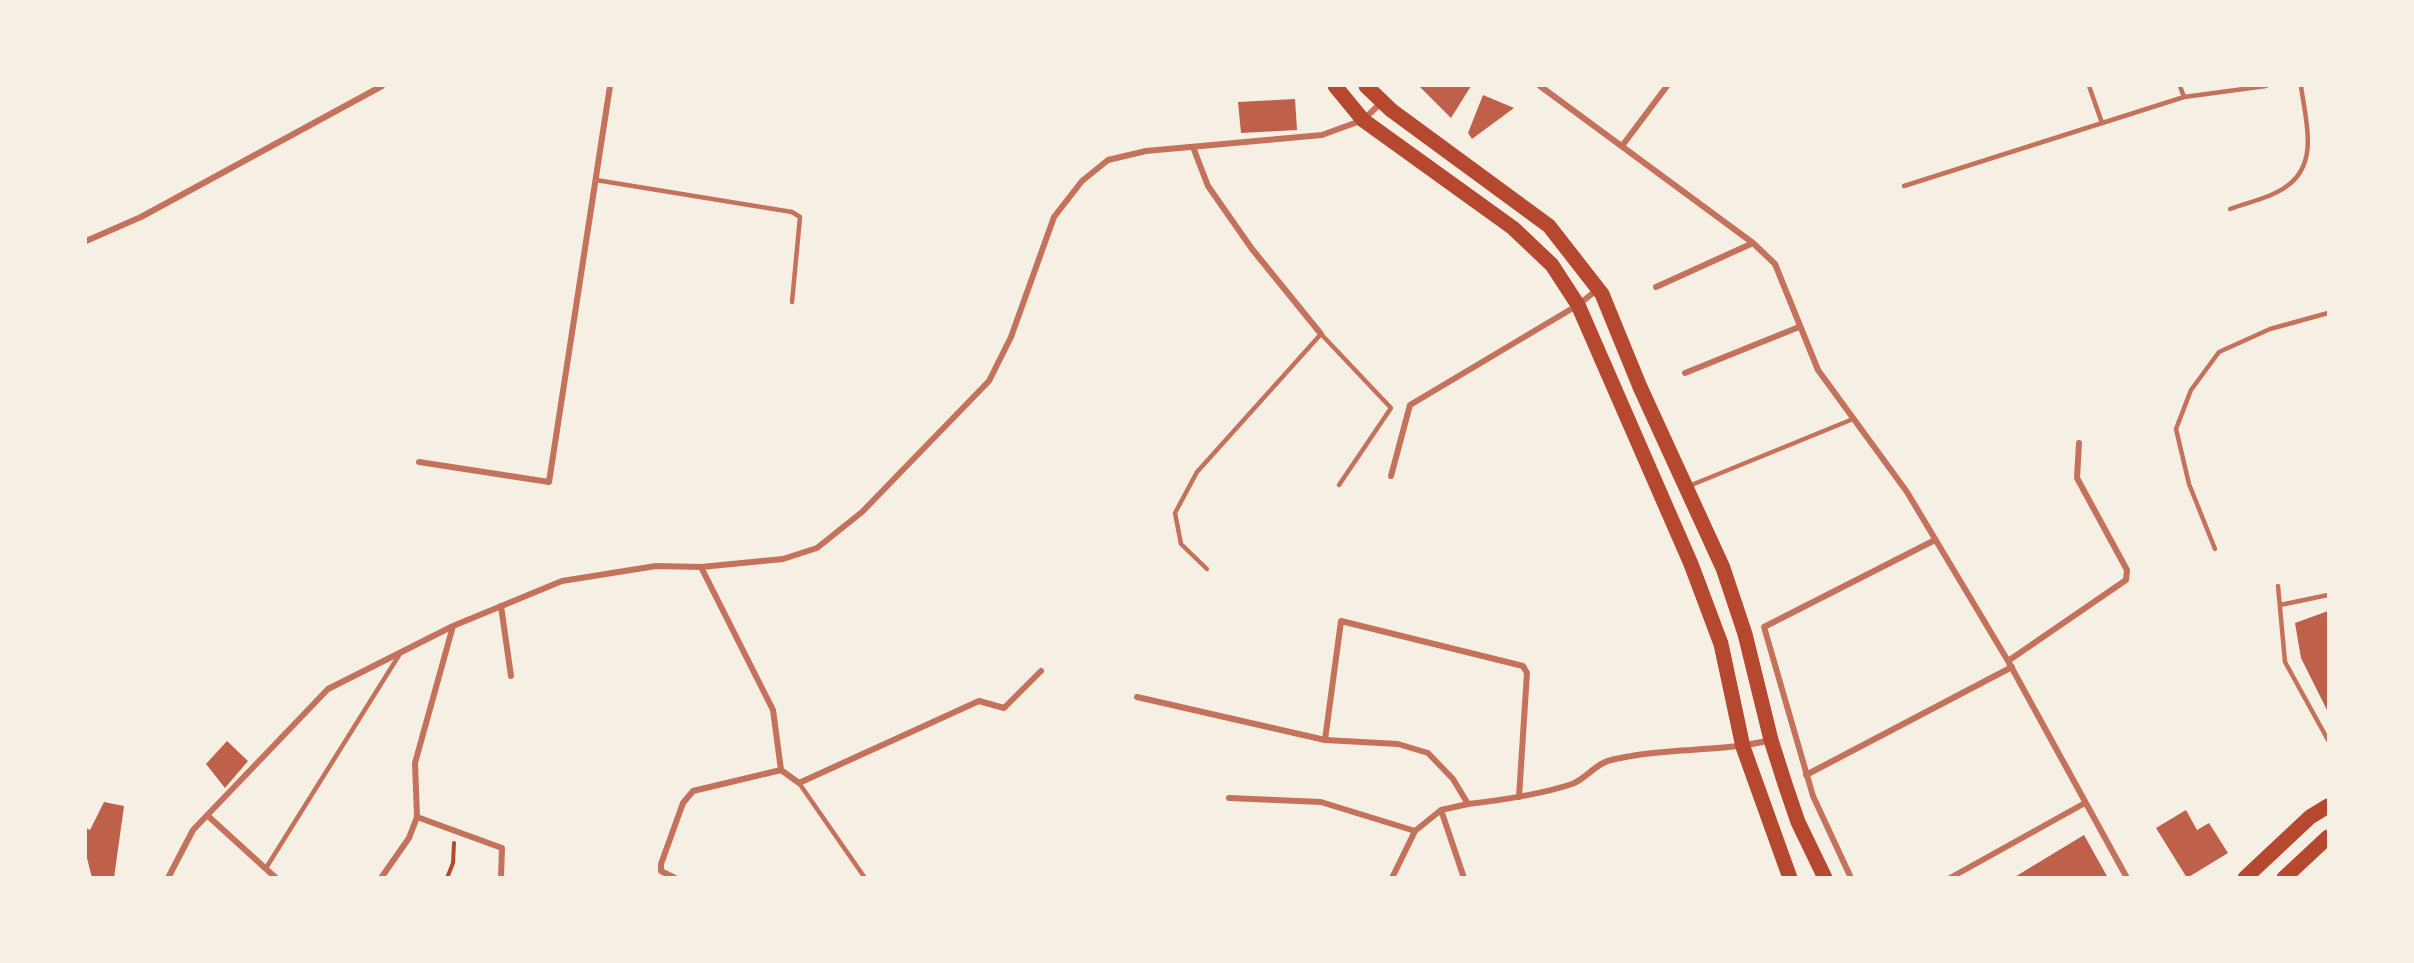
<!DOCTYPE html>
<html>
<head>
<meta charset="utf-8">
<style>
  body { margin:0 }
  #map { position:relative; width:2414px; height:963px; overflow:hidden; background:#f6efe4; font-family:"Varela Round",sans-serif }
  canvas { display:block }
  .frame { position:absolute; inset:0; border:87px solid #f6efe4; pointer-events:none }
</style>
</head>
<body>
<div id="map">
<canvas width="2414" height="963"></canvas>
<div class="frame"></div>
</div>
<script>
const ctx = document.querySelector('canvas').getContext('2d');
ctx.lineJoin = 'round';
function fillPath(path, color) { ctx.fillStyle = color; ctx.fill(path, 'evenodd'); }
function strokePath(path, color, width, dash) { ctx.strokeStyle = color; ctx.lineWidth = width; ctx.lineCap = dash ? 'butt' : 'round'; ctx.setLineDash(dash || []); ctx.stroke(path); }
fillPath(new Path2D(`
  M1419,86H1471L1451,118Z
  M1483,95L1514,108L1472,139L1468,133Z
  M1295,99L1297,130L1241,133L1238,102Z
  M2328,611V712L2301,658L2295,623Z
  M227,741L248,761L225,788L206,764Z
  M104,802L124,806L114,878H92L86,854V828L90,830Z
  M2186,810L2197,830L2209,823L2228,853L2187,878L2156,828Z
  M2084,835L2108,878H2013Z`), '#bf614a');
strokePath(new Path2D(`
  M447,878L453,863L454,843`), '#b5482f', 4);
strokePath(new Path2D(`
  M2089,86L2102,123
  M2180,86L2184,97
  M596,180L792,212L800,217L792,302
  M1904,186L2184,97L2266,86
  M2230,209C2248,202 2271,198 2287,186C2320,163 2305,118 2301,86
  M1689,486L1853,419
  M2215,549L2189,484L2176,429L2191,390L2219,352L2270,329L2328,313
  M1207,569L1181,544L1175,513L1197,472L1321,334L1391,408L1339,485
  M2278,586L2285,662L2328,740
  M2280,605L2328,595
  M799,783L865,878
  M266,868L401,652`), '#c5725c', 4.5);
strokePath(new Path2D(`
  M1540,86L1753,243L1775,264L1818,370L1907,492L2008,661L2127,878
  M1622,146L1667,86
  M1193,147L1208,186L1252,249L1321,334
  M86,241L141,217L382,86
  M1656,287L1753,243
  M1685,373L1799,327
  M419,462L549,482L610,86
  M1391,476L1410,405L1578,305L1598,289
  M701,567L773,710L781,770L799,783L979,701L1004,708L1041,671
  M501,606L511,676
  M2008,661L2126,580L2127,570L2077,478L2079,443
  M1137,697L1325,740L1398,744L1428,753L1453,779L1468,804C1503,800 1539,795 1572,784C1586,779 1596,763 1611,760C1664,747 1718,753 1771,740
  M1325,740L1341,621L1523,666L1527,673L1519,797
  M1806,775L2012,667
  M1229,798L1321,802L1415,831
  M1441,810L1464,878
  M208,816L276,878
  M417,817L502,848L501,878
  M168,878L193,830L328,689L453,626L562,581L656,566L701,567L783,559L817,548L862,512L989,381L1011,337L1054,217L1082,181L1108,160L1146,151L1322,135L1363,120L1382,102
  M381,878L409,838L417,817L415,763L453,626
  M675,878L661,871V864L683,803L693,791L781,770
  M1392,878L1415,831L1441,810L1468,804
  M1851,878L1813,796L1764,627L1935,540
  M1950,878L2085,803`), '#c5725c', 6);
strokePath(new Path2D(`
  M1335,86L1363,120L1513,228L1552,265L1578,305L1691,564L1721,644L1743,747L1790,878
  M1366,86L1391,110L1549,226L1602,294L1640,387L1723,568L1745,634L1771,740L1785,784L1798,822L1825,878
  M2245,878L2310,817L2328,806
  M2284,878L2328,837`), '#b5482f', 15);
</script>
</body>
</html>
